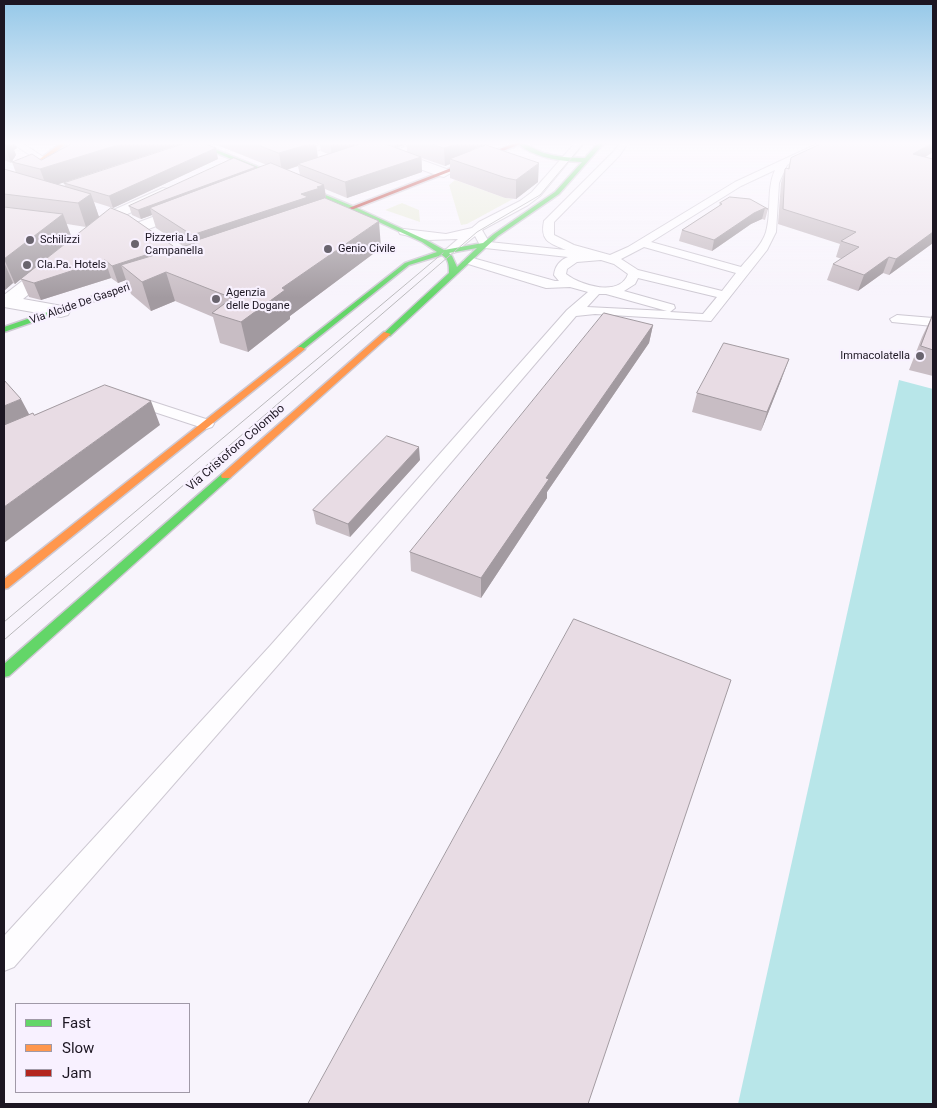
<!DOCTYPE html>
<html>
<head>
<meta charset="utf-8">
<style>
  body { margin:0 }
  #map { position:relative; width:937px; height:1108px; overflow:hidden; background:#f8f4fc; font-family:Roboto,sans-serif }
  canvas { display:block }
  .frame { position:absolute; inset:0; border:5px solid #1c1622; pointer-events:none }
  .legend { position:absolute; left:15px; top:1003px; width:175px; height:90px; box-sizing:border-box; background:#f8f1ff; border:1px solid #a099a7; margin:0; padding:6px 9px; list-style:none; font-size:15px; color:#1c1622 }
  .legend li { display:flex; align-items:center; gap:10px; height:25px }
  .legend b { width:25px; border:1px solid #a099a7 }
</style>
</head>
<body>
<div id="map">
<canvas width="937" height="1108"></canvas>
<div class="frame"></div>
<ul class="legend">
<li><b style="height:6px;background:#63d668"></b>Fast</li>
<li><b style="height:6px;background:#ff974d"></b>Slow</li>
<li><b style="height:6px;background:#b3261e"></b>Jam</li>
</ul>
</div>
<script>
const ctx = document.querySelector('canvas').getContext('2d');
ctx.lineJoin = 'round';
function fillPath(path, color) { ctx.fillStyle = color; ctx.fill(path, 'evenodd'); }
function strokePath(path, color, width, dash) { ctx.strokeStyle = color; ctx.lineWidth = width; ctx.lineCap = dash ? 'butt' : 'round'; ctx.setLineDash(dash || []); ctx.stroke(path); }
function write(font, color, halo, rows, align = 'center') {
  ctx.font = font + ' Roboto,sans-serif'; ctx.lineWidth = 4.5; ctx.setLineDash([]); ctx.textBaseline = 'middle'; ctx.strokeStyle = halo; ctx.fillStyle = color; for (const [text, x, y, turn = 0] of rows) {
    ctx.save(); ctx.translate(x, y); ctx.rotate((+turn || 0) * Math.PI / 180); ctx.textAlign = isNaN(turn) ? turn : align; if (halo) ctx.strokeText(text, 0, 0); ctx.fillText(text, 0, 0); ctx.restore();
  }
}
fillPath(new Path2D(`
  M455,180L505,198L513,199L467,224L461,225L449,185Z
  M402,203L419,210L420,222L385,210Z`), '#e9ecda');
fillPath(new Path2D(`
  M899,380L933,389V1104H738Z`), '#b8e6e9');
const lane = new Path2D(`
  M12,143H22L48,160L43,163L40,162Z
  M325,143H339L307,154L302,151Z
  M415,143H428L394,156L391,157L386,154Z
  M575,143H584L540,196L528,205L482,230L489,242L566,250C549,243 540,241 544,221L614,151L620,143H628L620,155L554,222V235L574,245L610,255L628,247L735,182L819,143H830L787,165L779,183L776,232L767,250L711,321L595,314L576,316L284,658L14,967L4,971V936L270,646L567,310L588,292L570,287L546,288L465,263L463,261L469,257L555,281H559L554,275C555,266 560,260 568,257L485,248L481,247L475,236L454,253L450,254L444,251L458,239L429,240L400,234L399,232L404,229L446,234L472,228L479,222L520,201L532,192ZM775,170C766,190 772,211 766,232C762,245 750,256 741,267L651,242L741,186ZM644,247L736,273L722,291L638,270L621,259ZM601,260L614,264L628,274C620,297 581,286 566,274L567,269L577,262ZM638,278L717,297L703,314L670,312L675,308L674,305L624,291L635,284ZM599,294H606L667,311L587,307Z
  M897,315L933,318V326L892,322L890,319Z
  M129,394L212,421L214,424L212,427L206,429L124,402L121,399L124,396Z`);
const street = new Path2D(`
  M357,143H375L449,170L451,173L444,177L439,176L358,146Z
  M163,188L168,189L170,192L168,195L119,218L97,237H85L83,234L109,212Z
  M190,203L195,205L198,208L195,211L146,230H134L132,227L134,224Z
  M54,260L60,261L63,265L60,269L23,299L68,307L70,311L68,315L61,317L4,307V295L48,261Z`);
const fast = new Path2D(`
  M193,143H200L357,208L426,240L444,250L483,243L494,234L555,192L582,162C560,161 534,158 517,143C527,143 535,150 544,153C557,157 571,158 585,158L598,143H604L559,194L498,236L390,336L383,334L449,273C449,266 449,259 442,255L409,265L301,351L297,349L298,347L405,263L437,252L422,242L353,210ZM477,248L457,267L452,256L449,253Z
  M162,273L169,275L4,332V327Z
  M226,473L230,474L231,476L230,478L9,676L4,677V664L222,474Z`);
const slow = new Path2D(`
  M61,143H67L36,167H32V165Z
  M384,332L391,334L230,478H222L221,476L222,474Z
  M298,347H301L305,349L8,588L4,589V579Z`);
const jam = new Path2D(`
  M515,143H523L318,223L313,222Z`);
strokePath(lane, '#cec9d3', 2);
strokePath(street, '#cec9d3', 2);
strokePath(fast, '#cec9d3', 3);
strokePath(slow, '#cec9d3', 3);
strokePath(jam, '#cec9d3', 3);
fillPath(lane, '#fefdff');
fillPath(street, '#fefdff');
fillPath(fast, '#63d668');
fillPath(slow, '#ff974d');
fillPath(jam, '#b3261e');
strokePath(new Path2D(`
  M4,622L443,253
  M4,640L477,232L540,195L584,143`), '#b9b8bb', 1);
fillPath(new Path2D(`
  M4,143H14L17,148L14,150L16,155L11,163L4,160Z
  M73,143H184L58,184L65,186L64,183L218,159L113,208L94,202L99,217L86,227L67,224L15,284L13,283L5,290H4V169L16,173L12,162L41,160Z
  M212,143H318L316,144L318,157L328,154L321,151L320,143H359V144L363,143H489L469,151L538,182L516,199L505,198L450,178V164L445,166L422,158V172L347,198L325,189L326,199L381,248L290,316V319L248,352L220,343L213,317L175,301L151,311L131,294L126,280L118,283L111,278L41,300L29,297L21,279L111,208L174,249L183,246L156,228L152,215L141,219L132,215L129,206L256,167V169L267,165ZM407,144V152L397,148ZM298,166L300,175L287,170Z
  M933,143V152L925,157L933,243L889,275L883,273L858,291L827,280L833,264L842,259L836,257L840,244L778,224L781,183L785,169L788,168L791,158Z
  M730,197L768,209L765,220L762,219L751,224L712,251L679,241L682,230L719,206L720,203Z
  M933,314V376L909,370L922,337Z
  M653,325L649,343L547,492V498L481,598L411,571L410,552Z
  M782,378L761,431L692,412L697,393Z
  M420,460L350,537L316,524L313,510Z`), '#c8bdc4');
fillPath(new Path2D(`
  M4,143H14L17,148L14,150L16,155L11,163Z
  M124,143H184L47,188L40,169Z
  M307,143H318L316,144L318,160L298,164V166L282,171L279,153Z
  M330,143H359V147L332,156Z
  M395,143H407V144L395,148Z
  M459,143H489L469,151V157L450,159V164L445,166L444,148Z
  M932,143H933V152L908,168L913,154Z
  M216,148L218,159L113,208L109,196Z
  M421,157L422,172L347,198L345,182Z
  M539,163L538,182L516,199V180Z
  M256,167L257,175L150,208L152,215L141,219L138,210Z
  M324,185L327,205L198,256L192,235Z
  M91,194L99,217L86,227L78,203Z
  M765,208L762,219L751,224L712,251L714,240L754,213Z
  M63,214L72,238L15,284L4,259Z
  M379,221L381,248L290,316V319L248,352L241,322L282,288Z
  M933,232V243L889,275L896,259Z
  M173,246L178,263L121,265L126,280L118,283L112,266Z
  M889,257L883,273L858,291L864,275Z
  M105,260L111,278L41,300L34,283Z
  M4,262L13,283L5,290L4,286Z
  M166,272L175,301L151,311L142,282Z
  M653,325L649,343L547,492V498L481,598V578L546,478Z
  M789,359L782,378L761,431L767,412Z
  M21,399L36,427L4,435V406Z
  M151,401L160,425L4,543V507Z
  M419,447L420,460L350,537L348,524Z`), '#a29aa0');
const building = new Path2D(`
  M73,143H124L40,169L12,162L32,154L41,160Z
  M186,143H203L216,148L109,196L64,183Z
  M253,143H313L279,153Z
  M363,143H383L421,157L345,182L298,164Z
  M429,143H459L444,148Z
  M823,143H932L913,154L933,159V232L896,259L889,257L864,275L833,264L859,247L841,241L856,232L783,209L785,169L786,168L789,169L791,158Z
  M486,145L539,163L516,180L506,178L450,159Z
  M234,158L256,167L138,210L129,206Z
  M271,163L324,185L317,187L320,188L301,194L308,197L192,235L150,208Z
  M4,169L91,194L78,203L4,194Z
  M730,197L750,199L768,209L765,208L754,213L714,240L682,230L722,204L720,203Z
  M325,198L379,221L282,288L285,290L241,322L212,313L232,298L166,272L142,282L121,265L195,243L198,240Z
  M4,207L63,214L4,259Z
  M111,208L128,215L173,246L112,266L105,260L34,283L21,279Z
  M604,313L653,325L546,478L549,479L481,578L410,552Z
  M933,314V350L921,346Z
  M724,343L789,359L767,412L697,393Z
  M4,380L21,399L4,406Z
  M105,385L151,401L4,507V425L33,413L34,415Z
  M387,436L419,447L348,524L313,510Z
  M574,619L731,680L588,1104H308Z`);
fillPath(building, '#e8dce4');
strokePath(building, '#a29aa0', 1);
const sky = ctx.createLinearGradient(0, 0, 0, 298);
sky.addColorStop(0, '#95c8e8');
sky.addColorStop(0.48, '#fcfafe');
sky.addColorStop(1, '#fcfafe00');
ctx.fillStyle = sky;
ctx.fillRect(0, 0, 937, 298);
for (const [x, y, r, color] of [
  [30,240,5,"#69646e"],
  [135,244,5,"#69646e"],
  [328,249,5,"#69646e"],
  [27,265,5,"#69646e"],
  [216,299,5,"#69646e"],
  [920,356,5,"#69646e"]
]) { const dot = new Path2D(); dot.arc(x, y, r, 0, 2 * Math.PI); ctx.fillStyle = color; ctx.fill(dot); strokePath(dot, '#f8f1ff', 2); }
write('11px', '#1c1622', '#f8f1ff', [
  ["Pizzeria La",145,238],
  ["Campanella",145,251],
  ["Schilizzi",40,240],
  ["Genio Civile",338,249],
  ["Cla.Pa. Hotels",37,265],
  ["Agenzia",226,293],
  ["delle Dogane",226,306],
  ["Immacolatella",910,356,"right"]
], 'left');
write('11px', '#1c1622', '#f8f1ff', [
  ["Via Alcide De Gasperi",80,304,-19]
]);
write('12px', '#1c1622', '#f8f1ff', [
  ["Via Cristoforo Colombo",236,448,-41]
]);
</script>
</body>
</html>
